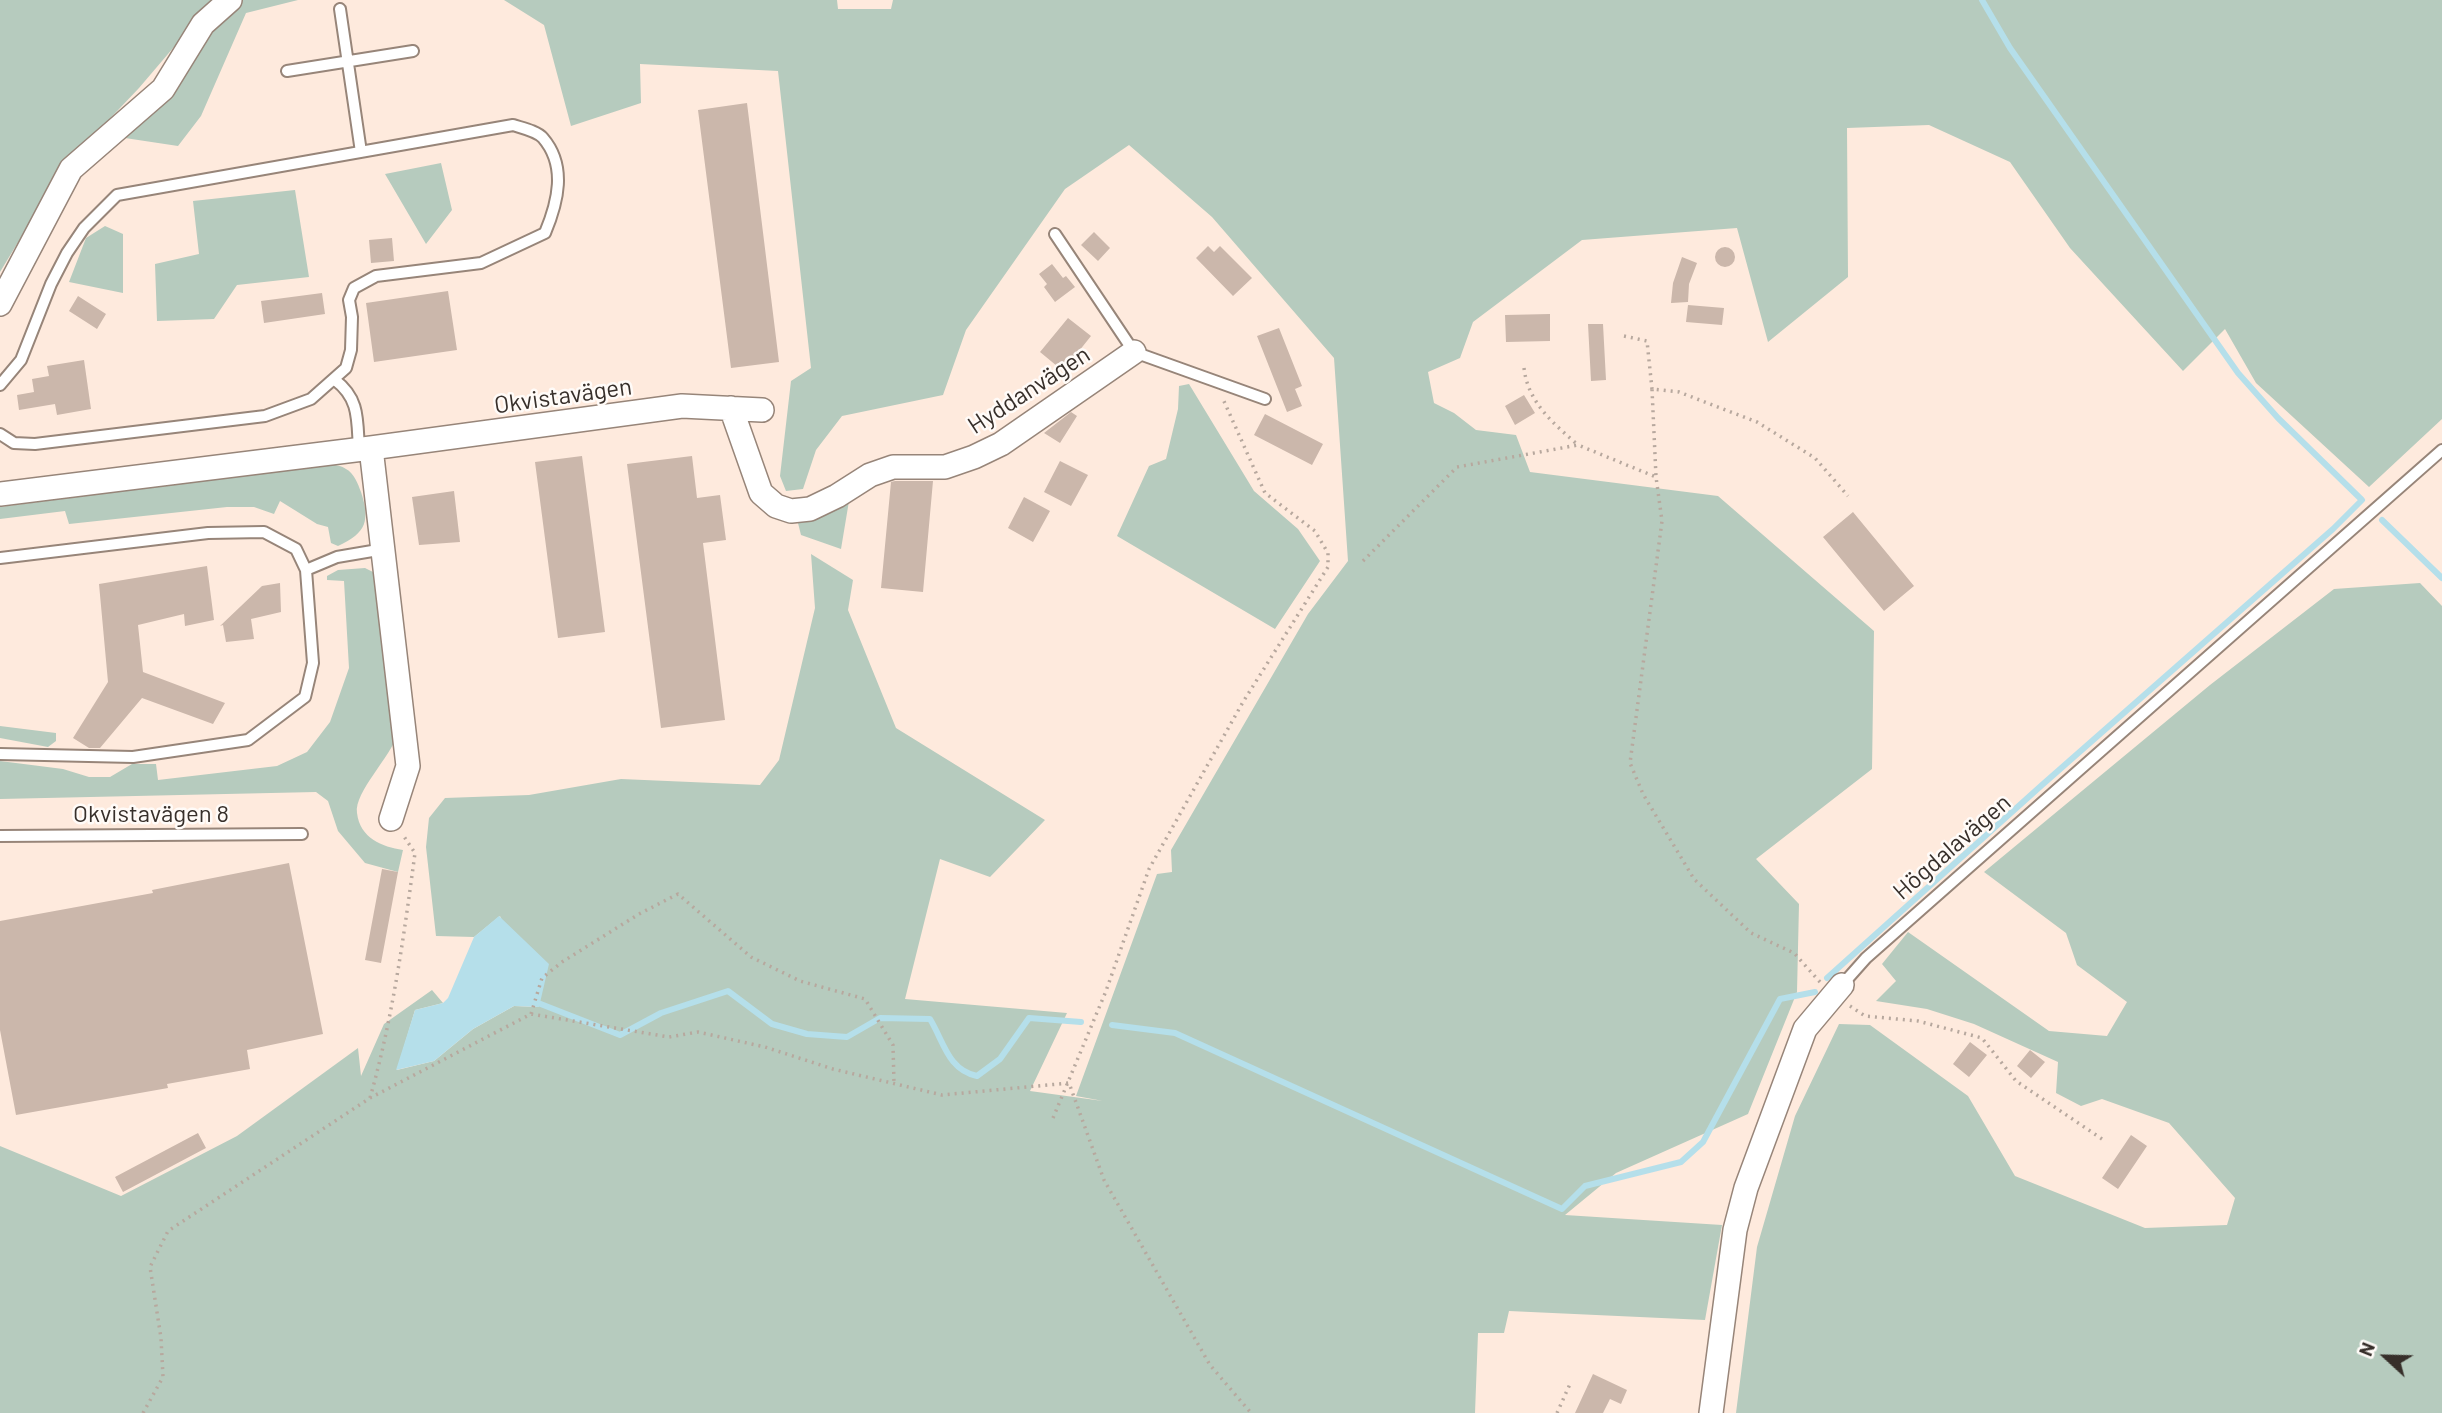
<!DOCTYPE html>
<html>
<head>
<meta charset="utf-8">
<style>
  body { margin:0 }
  #map { position:relative; width:2442px; height:1413px; overflow:hidden; background:#feeadd; font-family:Barlow,sans-serif }
  canvas { display:block }
  .north { position:absolute; left:2351px; top:1322px; width:70px; height:70px; -webkit-text-stroke:5px #fffbf8; paint-order:stroke; rotate:292deg; font-size:19px; font-weight:700; line-height:28px; text-align:center; color:#372f2a }
  .north::after { content:''; display:block; margin:auto; width:24px; height:32px; background:#372f2a; clip-path:polygon(50% 0,100% 100%,50% 72%,0 100%) }
</style>
</head>
<body>
<div id="map">
<canvas width="2442" height="1413"></canvas>
<div class="north">N</div>
</div>
<script>
const ctx = document.querySelector('canvas').getContext('2d');
ctx.lineJoin = 'round';
function fillPath(path, color) { ctx.fillStyle = color; ctx.fill(path, 'evenodd'); }
function strokePath(path, color, width, dash) { ctx.strokeStyle = color; ctx.lineWidth = width; ctx.lineCap = dash ? 'butt' : 'round'; ctx.setLineDash(dash || []); ctx.stroke(path); }
function write(font, color, halo, rows, align = 'center') {
  ctx.font = font + ' Barlow,sans-serif'; ctx.lineWidth = 5; ctx.setLineDash([]); ctx.textBaseline = 'middle'; ctx.strokeStyle = halo; ctx.fillStyle = color; for (const [text, x, y, turn = 0] of rows) {
    ctx.save(); ctx.translate(x, y); ctx.rotate((+turn || 0) * Math.PI / 180); ctx.textAlign = isNaN(turn) ? turn : align; if (halo) ctx.strokeText(text, 0, 0); ctx.fillText(text, 0, 0); ctx.restore();
  }
}
fillPath(new Path2D(`
  M0,0H214L139,88L63,168L0,272Z
  M236,0H298L246,13L201,116L178,146L125,138L178,85L212,27Z
  M504,0H837L838,9H891L893,0H2442V419L2369,487L2256,383L2225,329L2183,371L2070,248L2010,162L1929,125L1847,128L1848,277L1768,342L1737,228L1582,240L1473,322L1460,358L1428,372L1434,403L1454,413L1476,430L1516,435L1530,472L1718,496L1874,631L1872,769L1756,859L1799,904L1797,992L1748,1114L1616,1173L1565,1215L1722,1225L1705,1320L1509,1311L1504,1333H1478L1475,1413H0V1146L121,1196L237,1136L358,1048L361,1076L384,1024L432,990L443,1003L415,1010L397,1070L434,1061L473,1029L514,1006L539,1007L500,916L474,937L436,936L426,847L429,818L445,798L529,795L621,779L760,785L779,760L815,608L811,554L853,580L848,610L896,728L1045,820L990,877L940,859L905,999L1067,1013L1030,1091L1103,1101L1076,1096L1157,874L1172,872L1171,850L1308,614L1348,561L1334,358L1212,217L1129,145L1065,189L966,330L943,395L842,416L816,450L803,489L786,491L780,476L791,381L811,368L778,71L640,64L641,103L571,126L544,25Z
  M441,163L452,210L426,244L385,174Z
  M295,190L309,277L237,285L214,319L157,321L155,264L199,254L193,201Z
  M105,226L123,234V293L69,282L86,238Z
  M1189,384L1254,491L1298,529L1320,561L1275,629L1117,536L1149,466L1166,459L1178,409L1179,386Z
  M330,464C335,465 342,466 346,469C354,473 358,484 361,492C370,520 367,533 338,546L331,543L328,527L317,524L280,501L274,514L254,507H227L69,524L65,511L0,519V507Z
  M849,501L841,549L801,535L796,515Z
  M365,568L375,573C381,614 387,655 393,696C395,706 400,723 398,733C391,757 354,792 357,813C360,838 382,847 403,850L398,872L365,863L338,831L328,801L316,792L0,799V761L63,769L89,777H110L132,764H156L158,780L277,766L307,752L330,722L349,668L344,581L327,580V576L338,570Z
  M2420,583L2442,606V1413H1736L1757,1247L1795,1116L1839,1024L1870,1025L1968,1096L2015,1176L2145,1228L2227,1225L2235,1198L2169,1123L2102,1099L2081,1106L2056,1093L2058,1062L1974,1024L1927,1009L1876,1001L1896,981L1882,964L1908,932L2049,1031L2107,1036L2127,1002L2077,965L2066,933L1984,872L2210,685L2334,589Z
  M0,726L56,733V741L48,747L0,738Z`), '#b6cbbe');
fillPath(new Path2D(`
  M499,916L549,964L539,1007L514,1006L473,1029L434,1061L396,1070L415,1010L443,1003L448,998L474,937Z`), '#b5dfea');
strokePath(new Path2D(`
  M2382,520L2442,578
  M1827,978L2042,785L2333,529L2362,500L2278,418L2238,373L2010,48L1982,0
  M533,1001L620,1035L661,1013L728,991L772,1024L807,1034L847,1037L880,1018L930,1019C944,1042 948,1070 977,1076L1000,1059L1029,1018L1081,1022
  M1112,1025L1175,1033L1562,1209L1585,1186L1681,1162L1703,1142L1780,999L1815,992`), '#b5dfea', 6);
fillPath(new Path2D(`
  M747,103L779,362L731,368L698,110Z
  M1094,232L1110,248L1098,261L1081,245Z
  M392,238L394,261L371,263L369,240Z
  M1208,246L1214,252L1220,246L1252,278L1233,296L1196,258Z
  M1715 257a10 10 0 1 1 20 0a10 10 0 1 1-20 0Z
  M1682,257L1697,263L1689,284L1688,302L1671,303L1673,283Z
  M1052,264L1063,278L1066,276L1075,287L1055,302L1044,287L1047,284L1039,274Z
  M448,291L457,350L374,362L366,303Z
  M322,293L325,314L264,323L261,301Z
  M78,296L106,314L97,329L69,311Z
  M1688,305L1724,308L1722,325L1686,322Z
  M1550,314V341L1506,342L1505,315Z
  M1068,318L1091,336L1063,371L1040,352Z
  M1588,324H1603L1606,380L1591,381Z
  M1279,328L1302,386L1295,389L1302,406L1287,412L1257,336Z
  M84,360L91,409L57,415L55,404L19,410L17,395L34,392L32,379L49,376L47,366Z
  M1524,395L1535,413L1515,425L1505,406Z
  M1071,412L1077,416L1060,443L1044,433Z
  M1265,414L1323,444L1312,465L1254,435Z
  M582,456L605,632L558,638L535,462Z
  M692,456L697,498L720,495L726,540L703,543L725,720L661,728L627,464Z
  M1060,461L1088,475L1071,506L1044,492Z
  M895,481H933L923,592L881,588L891,482Z
  M454,491L460,542L419,545L412,497Z
  M1024,497L1050,511L1033,542L1008,528Z
  M1853,512L1914,586L1884,611L1823,537Z
  M207,566L214,620L185,626L184,614L138,625L143,672L225,703L213,724L142,698L100,748H89L73,738L108,682L99,584Z
  M280,583L281,612L251,619L254,639L226,642L223,625L220,626L262,586Z
  M289,863L323,1034L247,1050L250,1069L167,1084L168,1088L16,1115L0,1030V921L153,893L152,890Z
  M382,869L398,872L381,963L365,960Z
  M1970,1042L1987,1055L1969,1077L1953,1064Z
  M2030,1050L2045,1062L2031,1078L2017,1066Z
  M198,1133L206,1148L123,1192L115,1177Z
  M2131,1135L2147,1146L2118,1189L2102,1178Z
  M1593,1374L1627,1390L1621,1404L1610,1399L1603,1413H1575Z`), '#cbb7ab');
const lane = new Path2D(`
  M340,9L361,152
  M287,71L413,51
  M1055,234L1134,352L1265,399
  M335,380C360,399 357,420 359,450
  M0,385L21,360L51,284L67,253L84,228L117,195L513,125C522,128 537,131 543,138C567,166 558,202 545,233L481,263L376,276L354,288L349,300L352,317L351,350L346,368L311,399L265,416L35,444L14,443L0,434
  M0,558L208,533L264,532L296,549L306,570L313,663L305,697L248,740L133,757L0,754
  M306,570L337,557L384,549
  M0,836L302,834
  M1842,985L1866,958L2442,450`);
const street = new Path2D(`
  M0,304L71,169L163,89L203,24L230,0
  M731,408L761,493L776,506L791,511L810,509L837,496L870,475L893,467H945L974,457L1001,444L1134,352
  M371,448L408,766L391,819
  M0,494L371,448L682,406L762,410
  M1711,1413L1735,1230L1746,1188L1805,1029L1842,985`);
strokePath(lane, '#978579', 14);
strokePath(street, '#978579', 26);
strokePath(new Path2D(`
  M1624,336L1647,341L1652,389
  M1524,368C1528,403 1554,424 1578,445
  M1363,561L1457,467L1578,445L1656,477
  M1820,982L1794,953L1751,933L1694,879L1643,794L1630,763L1662,521L1656,477L1652,389L1679,392L1757,422L1815,458L1848,496
  M1850,1006L1865,1016L1918,1021L1982,1038L2016,1081L2102,1139
  M531,1014L542,978L562,962L639,914L678,894L751,957L800,981L865,999L893,1045L894,1083
  M370,1098C393,1017 404,935 415,853L403,835
  M1053,1118L1106,991L1149,869L1243,702L1328,567V553L1315,531L1265,493L1223,399
  M143,1413L163,1377L161,1338L150,1267L168,1231L370,1098L531,1014L669,1037L698,1032L765,1047L833,1069L942,1095L1069,1083L1104,1180L1210,1365L1251,1413
  M1557,1413L1570,1384`), '#b7a89e', 3.5, [2, 5]);
strokePath(lane, '#fff', 10);
strokePath(street, '#fff', 23);
write('24px', '#372f2a', '#fffbf8', [
  ["Hyddanvägen",1029,390,-33],
  ["Okvistavägen",563,396,-8],
  ["Okvistavägen 8",151,814],
  ["Högdalavägen",1952,847,-41]
]);
</script>
</body>
</html>
